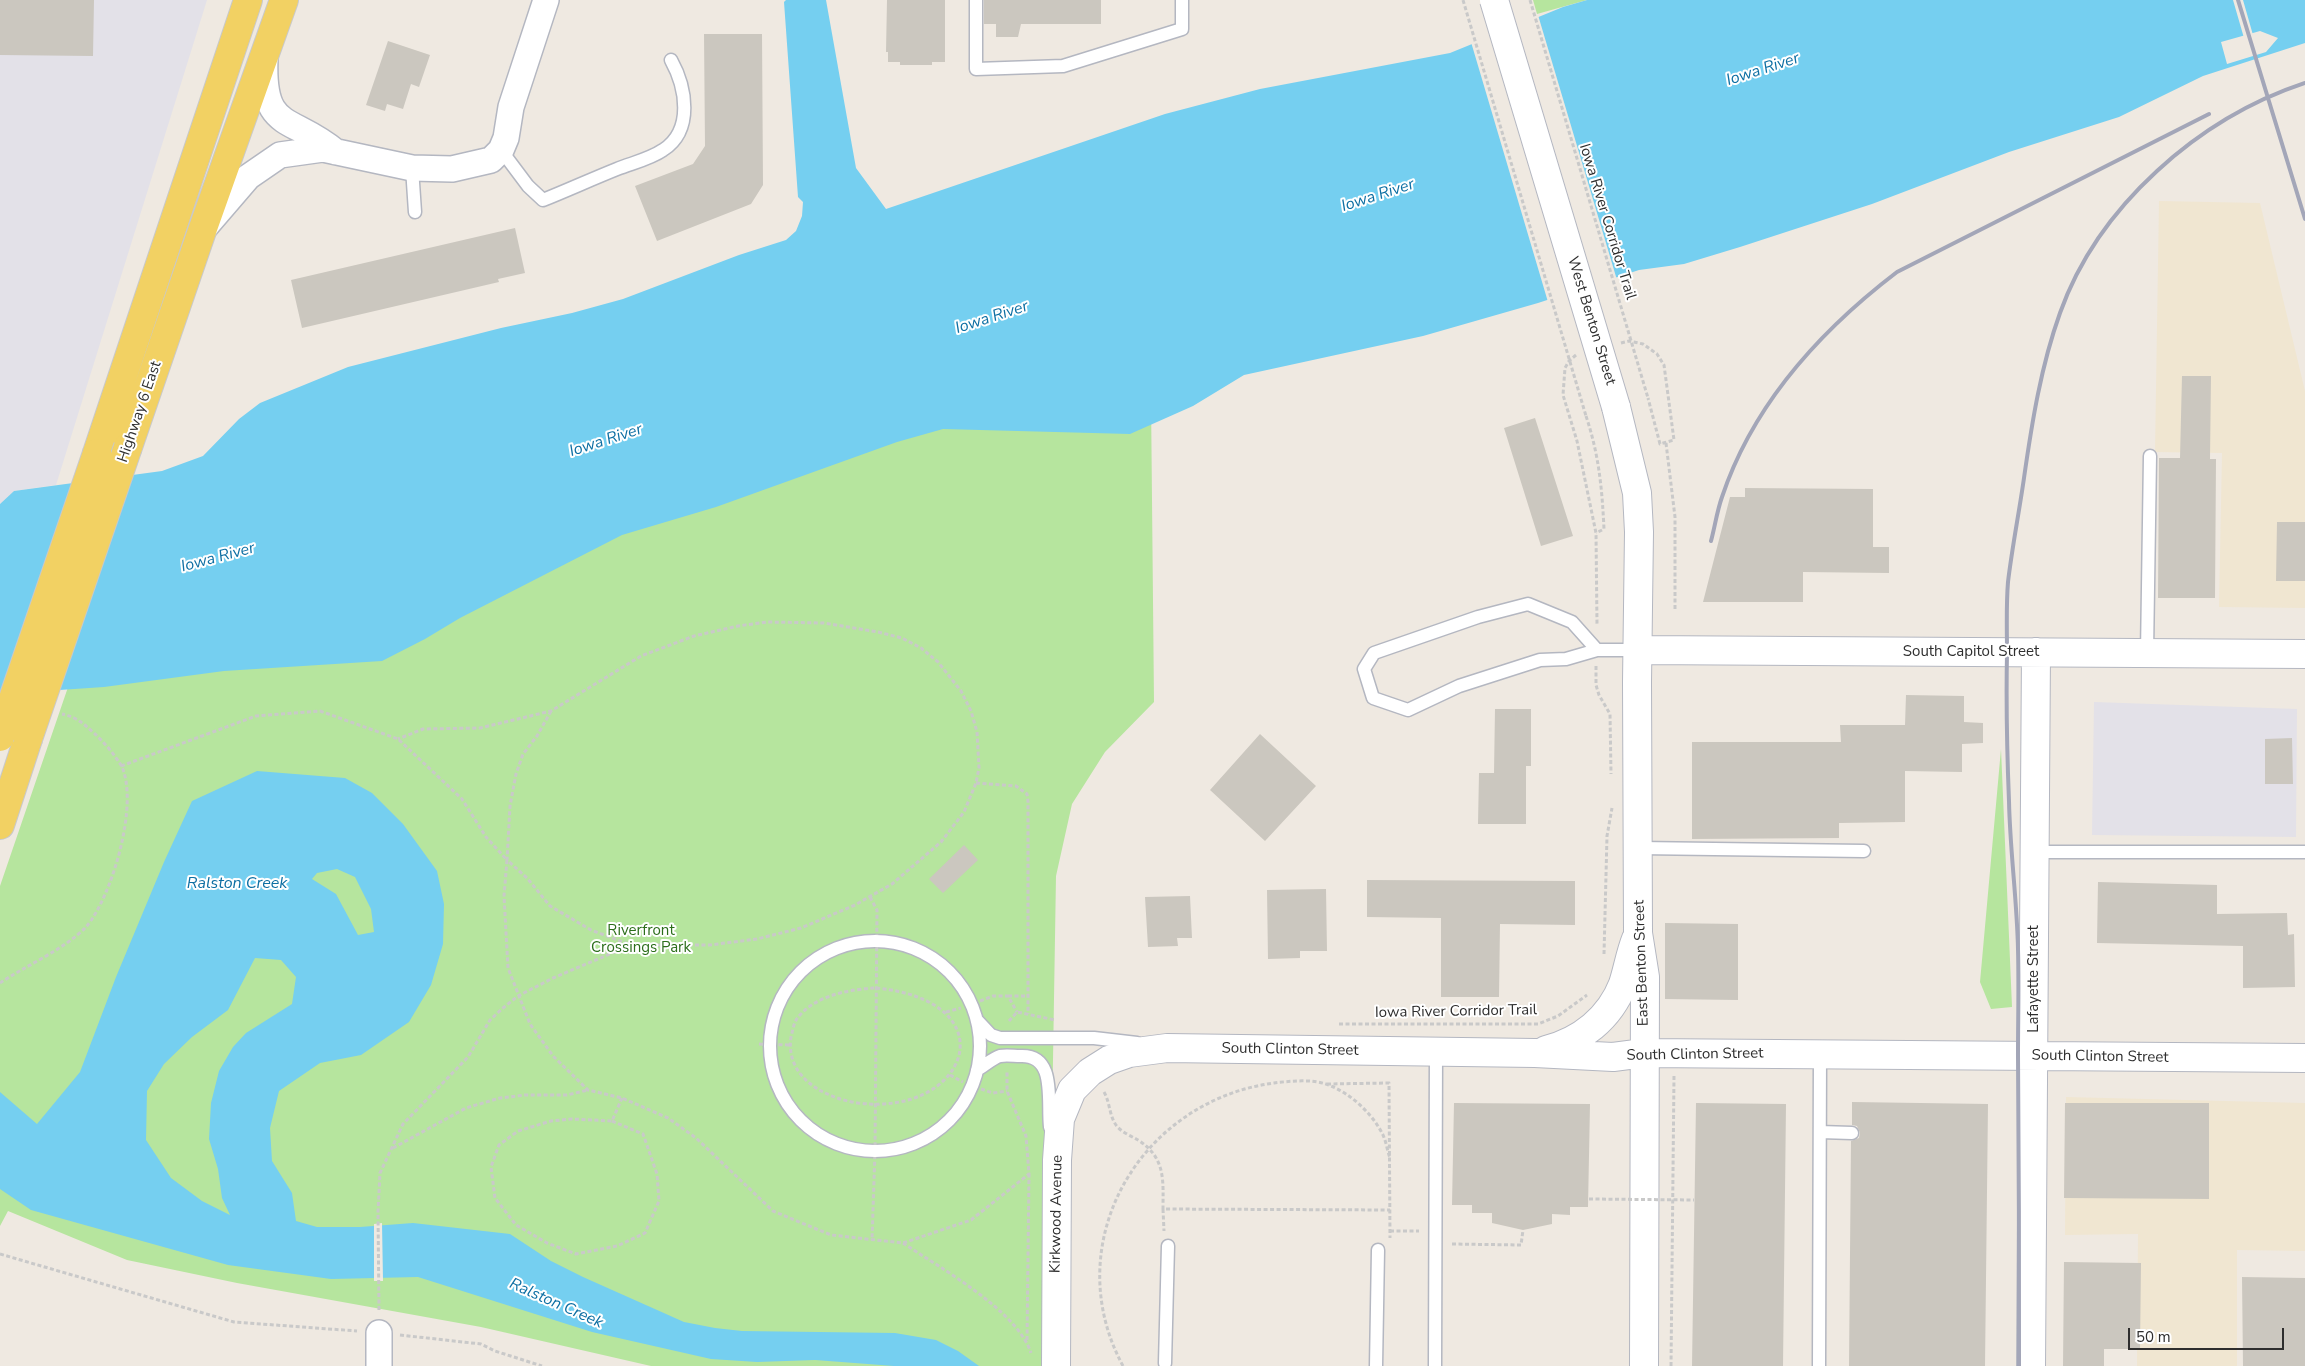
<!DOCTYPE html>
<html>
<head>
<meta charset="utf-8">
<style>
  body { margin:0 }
  #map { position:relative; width:2305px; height:1366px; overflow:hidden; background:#efe9e1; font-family:"Nunito Sans",sans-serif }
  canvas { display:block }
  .scale { position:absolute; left:2128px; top:1328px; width:156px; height:22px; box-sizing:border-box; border:2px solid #2e2e2e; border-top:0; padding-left:6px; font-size:15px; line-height:18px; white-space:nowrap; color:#2e2e2e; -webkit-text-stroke:4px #fff; paint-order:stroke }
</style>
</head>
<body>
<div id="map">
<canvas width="2305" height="1366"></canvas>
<div class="scale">50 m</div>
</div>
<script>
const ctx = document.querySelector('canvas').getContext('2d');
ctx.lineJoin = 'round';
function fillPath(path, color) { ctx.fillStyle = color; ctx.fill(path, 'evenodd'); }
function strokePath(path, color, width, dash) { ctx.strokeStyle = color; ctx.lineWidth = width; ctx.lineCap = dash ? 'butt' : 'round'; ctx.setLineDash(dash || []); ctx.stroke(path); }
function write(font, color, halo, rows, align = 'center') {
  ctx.font = font + ' "Nunito Sans",sans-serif'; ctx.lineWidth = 4; ctx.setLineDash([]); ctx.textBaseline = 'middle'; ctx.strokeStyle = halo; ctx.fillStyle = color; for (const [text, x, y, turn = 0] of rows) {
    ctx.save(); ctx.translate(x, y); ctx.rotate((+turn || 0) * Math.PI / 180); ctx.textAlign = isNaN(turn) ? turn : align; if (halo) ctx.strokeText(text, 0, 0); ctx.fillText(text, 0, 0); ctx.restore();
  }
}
fillPath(new Path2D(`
  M0,0H207L56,485L14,491L0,504Z
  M2094,702L2297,709L2296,837L2092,835Z`), '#e3e1e8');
fillPath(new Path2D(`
  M2159,201L2260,203L2305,391V608L2219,607L2222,453L2155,452Z
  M2066,1097L2305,1103V1251L2237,1250V1366H2137L2138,1234L2065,1235Z`), '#f0e6d1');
fillPath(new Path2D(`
  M1533,0H1587L1537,14Z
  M1151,398L1154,702L1105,752L1072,804L1056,876L1048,1366H651L481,1327L237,1283L127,1260L8,1211L0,1226V886L79,655L863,421Z
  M2001,749L2012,1007L1991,1009L1980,982Z`), '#b6e59e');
fillPath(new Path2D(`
  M786,0H826L856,168L886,209L1165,114L1260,89L1450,53L1563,7L1587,0H2305V43L2203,76L2119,117L2009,152L1872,204L1740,247L1684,264L1639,270L1538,303L1423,336L1244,375L1193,406L1130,434L943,429L897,442L716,507L622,535L460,618L425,639L382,661L224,671L104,687L0,694V504L14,491L162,471L203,456L239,419L260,403L348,367L501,328L572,313L623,299L739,255L786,240L796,231L802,216L803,202L798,197L784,2ZM2260,31L2278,38L2266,52L2227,64L2221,42Z
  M257,771L345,778L372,793L403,824L437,871L444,904L443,944L431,985L409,1022L361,1055L320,1063L279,1091L270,1128L272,1161L292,1193L296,1221L317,1227H360L413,1223L510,1234L551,1261L583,1277L684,1322L715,1328L742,1331L895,1333L936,1340L958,1351L979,1366H894L815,1360L757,1362L711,1359L592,1332L418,1277L331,1279L228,1265L31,1210L0,1189V1092L37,1124L80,1072L116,977L164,862L192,801ZM337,869L355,877L371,909L374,932L358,935L336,894L312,879L317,873ZM255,958L281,960L296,977L292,1004L246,1033L233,1047L219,1071L211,1103L209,1139L218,1169L222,1198L230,1215L202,1201L171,1178L146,1140L147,1091L164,1064L192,1037L228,1010Z`), '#75cff0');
fillPath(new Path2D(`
  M2233,0H2243L2253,35L2244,38Z
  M1538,15L1617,280L1548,302L1471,42Z
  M382,1223L383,1281H374V1224Z`), '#efe9e1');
fillPath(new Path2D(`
  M0,0H94L93,56L0,55Z
  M887,0H945V62H932V65H900V62H888V52H886Z
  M984,0H1101V24H1021L1018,37H996V24H984Z
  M704,34H762L763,185L751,204L657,241L635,186L693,164L705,146Z
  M388,41L430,55L419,87L411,84L403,109L387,104L385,111L366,105Z
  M515,228L525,273L498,279L499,282L302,328L291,280Z
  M2182,376H2211L2210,459H2216L2215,598H2158L2159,458H2180Z
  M1535,418L1573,536L1541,546L1504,428Z
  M1745,488L1873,489V547H1889V573L1803,572V602H1703L1730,497H1745Z
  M2277,522H2305V581H2276Z
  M1906,695L1964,696V722L1983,723V743L1962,744V772L1905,771V822L1839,823V838L1692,839V742H1841L1840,725H1905Z
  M1495,709H1531V766H1526V824H1478L1479,773H1494Z
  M1260,734L1316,786L1265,841L1210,790Z
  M2292,738L2293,784H2265V739Z
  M964,845L978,860L943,893L929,879Z
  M1367,880L1575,881V925L1500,924L1499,997H1441V918L1367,917Z
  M2098,882L2217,885V914L2287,913L2288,935L2294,934L2295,987L2243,988V946L2097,943Z
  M1326,889L1327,951H1300V958L1268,959L1267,890Z
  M1190,896L1192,938H1177L1178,946L1148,947L1145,897Z
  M1665,923L1738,924V1000L1665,999Z
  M1852,1102L1988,1104L1985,1366H1849L1851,1141L1859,1138L1860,1133L1857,1126L1852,1125Z
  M1454,1103L1590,1104L1588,1207H1570V1215L1552,1214V1224L1523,1230L1492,1223V1213H1472V1205H1452Z
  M1696,1103L1786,1104L1783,1366H1692Z
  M2065,1103H2209V1199L2064,1198Z
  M2064,1262L2141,1263L2140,1349H2104V1366H2063Z
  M2242,1277L2305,1278V1366H2243Z`), '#cbc7bf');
const lane = new Path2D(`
  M976,0V69L1063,66L1182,29V0
  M501,150L528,186L543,200C568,190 592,179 617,169C632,163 650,159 663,150C694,130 686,87 671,60
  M412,168L415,212
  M1597,650L1572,622L1528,604L1478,617L1374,653L1364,669L1373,698L1408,710L1459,686L1540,660L1566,659L1597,650H1638
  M2147,653L2150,456
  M1639,848L1864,851
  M2034,852H2305
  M770 1046a105 105 0 1 1 210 0a105 105 0 1 1-210 0Z
  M977,1020L991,1035L1000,1038H1094L1137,1043
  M977,1070C984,1066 993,1058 1000,1056C1006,1055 1014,1056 1020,1056C1057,1054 1047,1101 1050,1127
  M1820,1132L1852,1133
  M1165,1363L1168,1246
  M1376,1366L1378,1250
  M1435,1366L1436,1051
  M1819,1366L1820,1054`);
const street = new Path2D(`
  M265,58C262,133 290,114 336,152
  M205,227L248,177L280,155L323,149L412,168L452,169L491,160L501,150L506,138L511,107L546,0
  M379,1366V1333`);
const secondary = new Path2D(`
  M1616,407L1637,493L1639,532L1637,682L1638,933L1645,977L1644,1366
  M1638,650L2305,654
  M1546,1050C1581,1041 1610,1018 1623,984C1628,969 1630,954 1636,939
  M1056,1366L1057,1160L1060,1119L1072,1090L1090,1072L1109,1060L1129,1053L1167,1048L1535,1053L1613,1057L1644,1053L2305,1058
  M2031,1366L2036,652`);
const primary = new Path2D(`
  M128,447L202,231L284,0
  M97,453L248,0
  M0,825L28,739`);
strokePath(lane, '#b4b7c1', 15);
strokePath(street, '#b4b7c1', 28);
strokePath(secondary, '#b4b7c1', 30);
strokePath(primary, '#c9c9c9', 30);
strokePath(new Path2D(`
  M1621,343L1629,341L1643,344L1657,354L1664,365L1674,440L1660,444L1648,398
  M1576,355L1569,361L1565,368L1563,395L1577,441L1596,533L1597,625
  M1586,416C1599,455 1602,488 1604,529L1596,533
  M1666,443L1675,517V611
  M1596,666V685L1599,695L1610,714L1611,774
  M551,711L537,736L523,754L516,774L510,806L507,860L527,878L550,906L591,930L631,945
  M121,766L256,716L320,711L398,739L462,799L486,837L507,860L504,896L508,968L530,1024L553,1056L588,1090L622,1098L668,1118L696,1138L773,1211L831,1235L903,1243L971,1220L1029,1174L1026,1136L1007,1091V1071
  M976,783L1016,786L1027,794L1028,801V1014
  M870,897L877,910L875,1151L872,1240
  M1604,954L1607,836L1612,808
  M0,983C25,966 65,949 86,927C112,897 140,802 121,765C114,754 103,741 94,733C83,723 76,717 62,714
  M876,988C1010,1001 969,1117 858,1103C824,1098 785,1077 791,1037C793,1029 794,1021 799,1016C817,995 851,989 876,988Z
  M1008,996H1027
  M980,1001L993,996H1008L1017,1012
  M946,1012L961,1008
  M1009,1021L1017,1012L1055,1020
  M1339,1024H1538L1558,1016L1587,995
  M759,1044L790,1045
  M950,1075L963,1082
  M1327,1084L1389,1083L1390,1238
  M981,1089L993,1093L1007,1091
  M1104,1092C1110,1102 1109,1115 1116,1125C1121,1132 1131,1136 1138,1140C1166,1158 1163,1180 1163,1209L1390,1210
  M612,1121L643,1134L657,1174L659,1201L645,1233L617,1246L576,1254L547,1243L516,1225L495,1198L491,1167L499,1145L518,1131L551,1121L572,1119L612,1121L622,1098
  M393,1148L466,1108L500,1098L525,1095H567L588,1090
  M1163,1209L1164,1231
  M1390,1231H1419
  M903,1243C940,1268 1017,1310 1031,1353
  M1452,1244L1521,1245L1523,1230
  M0,1254L234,1322L357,1331
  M379,1310L378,1212L380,1173L403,1124L468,1057L490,1020L503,1008L518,996L553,978L631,945H710L757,939L801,928L855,905L892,884L941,842L964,812L976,783L979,768L977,732L971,711L961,691L938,662L921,648L902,638L878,632L824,623L767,622L738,626L694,636L641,656L551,711L480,728L423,729L398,739
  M400,1335L481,1344L495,1351L542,1366
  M1027,1340L1029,1174
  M1123,1366C1057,1244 1139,1101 1274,1083C1290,1081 1311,1079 1326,1084C1349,1092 1371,1112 1382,1133C1386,1140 1387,1150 1390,1158
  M1671,1366L1674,1076`), '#c9c9c9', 3, [4, 2.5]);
strokePath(lane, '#fff', 12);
strokePath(street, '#fff', 25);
strokePath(secondary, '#fff', 28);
strokePath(primary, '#f2d163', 28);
strokePath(new Path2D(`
  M2238,0L2305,219
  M1711,541C1715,526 1717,511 1722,497C1753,404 1821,330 1897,272L2209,114
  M2019,1366C2019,1262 2019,1159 2018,1055C2018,1020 2019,985 2018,949C2017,900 2010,851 2009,801C2007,752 2006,702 2007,653C2007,630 2006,606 2008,582C2012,548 2019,513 2024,478C2032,422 2041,366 2060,313C2098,206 2199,118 2305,83`), '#a3a6b8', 4);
const secondaryBridge = new Path2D(`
  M1494,0L1616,407`);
const primaryBridge = new Path2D(`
  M0,737L97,453
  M28,739L128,447`);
strokePath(secondaryBridge, '#b4b7c1', 30, []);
strokePath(primaryBridge, '#c9c9c9', 30, []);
strokePath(new Path2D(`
  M1463,0L1586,416
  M1530,0L1648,398
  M1589,1199L1694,1200`), '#c9c9c9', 3, [4, 2.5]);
strokePath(secondaryBridge, '#fff', 28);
strokePath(primaryBridge, '#f2d163', 28);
write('15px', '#2e2e2e', '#fff', [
  ["Iowa River Corridor Trail",1607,222,73],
  ["West Benton Street",1591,321,73],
  ["Highway 6 East",140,412,-71],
  ["South Capitol Street",1971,652],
  ["East Benton Street",1642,963,-92],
  ["Lafayette Street",2034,979,-90],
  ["Iowa River Corridor Trail",1456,1012,-1],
  ["South Clinton Street",1290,1050,1],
  ["South Clinton Street",1695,1055,-1],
  ["South Clinton Street",2100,1057,1],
  ["Kirkwood Avenue",1057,1214,-89]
]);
write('15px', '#2c6e1b', '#fff', [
  ["Riverfront",641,931],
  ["Crossings Park",641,948]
]);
write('italic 16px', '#0d6fa3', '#fff', [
  ["Iowa River",1763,70,-18],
  ["Iowa River",1378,196,-18],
  ["Iowa River",992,318,-18],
  ["Iowa River",606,441,-18],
  ["Iowa River",218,558,-15],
  ["Ralston Creek",237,884],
  ["Ralston Creek",556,1304,24]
]);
</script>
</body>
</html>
